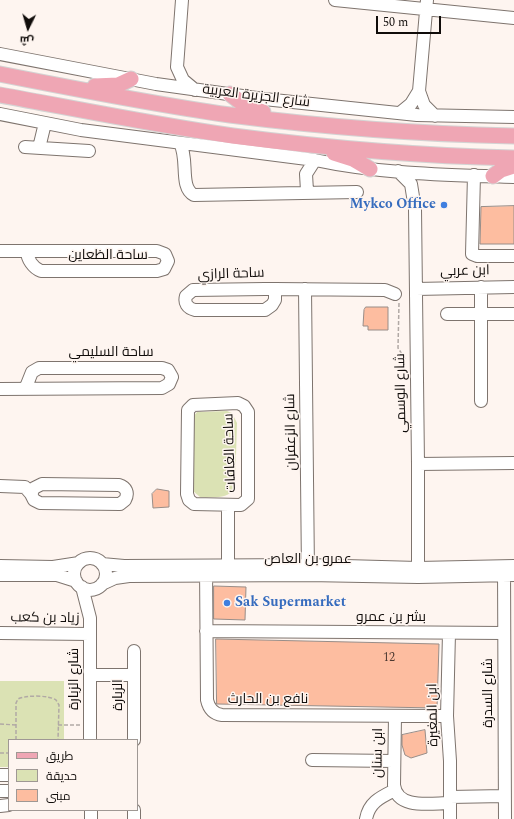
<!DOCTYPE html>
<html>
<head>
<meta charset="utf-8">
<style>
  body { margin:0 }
  #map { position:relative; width:514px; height:819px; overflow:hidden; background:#fef5f0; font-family:Spectral,Cairo,serif }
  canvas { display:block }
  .legend { position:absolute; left:8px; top:739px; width:130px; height:72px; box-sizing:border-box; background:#fef5f0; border:1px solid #9f9894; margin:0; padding:5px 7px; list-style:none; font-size:12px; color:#100c0a }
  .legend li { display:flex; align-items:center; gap:8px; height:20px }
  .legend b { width:20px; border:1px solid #9f9894 }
  .north { position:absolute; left:8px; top:8px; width:40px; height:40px; -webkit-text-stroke:3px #fef5f0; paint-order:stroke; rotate:185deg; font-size:11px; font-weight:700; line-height:16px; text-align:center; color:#100c0a }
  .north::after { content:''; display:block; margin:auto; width:14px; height:18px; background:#100c0a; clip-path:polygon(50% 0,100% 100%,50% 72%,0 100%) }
  .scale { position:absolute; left:376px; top:16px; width:65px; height:18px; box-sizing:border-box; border:2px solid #100c0a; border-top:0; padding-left:5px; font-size:12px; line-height:14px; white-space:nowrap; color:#100c0a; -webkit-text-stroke:3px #fef5f0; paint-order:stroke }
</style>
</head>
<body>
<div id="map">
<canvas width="514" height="819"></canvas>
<ul class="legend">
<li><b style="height:5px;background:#efa6b4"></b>طريق</li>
<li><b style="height:11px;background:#dbe2b4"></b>حديقة</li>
<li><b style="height:11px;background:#fdbda0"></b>مبنى</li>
</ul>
<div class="north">ش</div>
<div class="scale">50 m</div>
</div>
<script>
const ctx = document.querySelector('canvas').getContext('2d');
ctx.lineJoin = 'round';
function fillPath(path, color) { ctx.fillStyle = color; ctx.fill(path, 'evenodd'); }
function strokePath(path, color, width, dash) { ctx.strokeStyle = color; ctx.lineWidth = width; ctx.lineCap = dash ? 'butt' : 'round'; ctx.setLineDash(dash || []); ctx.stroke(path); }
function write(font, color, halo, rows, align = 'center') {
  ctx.font = font + ' Spectral,Cairo,serif'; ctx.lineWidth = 3; ctx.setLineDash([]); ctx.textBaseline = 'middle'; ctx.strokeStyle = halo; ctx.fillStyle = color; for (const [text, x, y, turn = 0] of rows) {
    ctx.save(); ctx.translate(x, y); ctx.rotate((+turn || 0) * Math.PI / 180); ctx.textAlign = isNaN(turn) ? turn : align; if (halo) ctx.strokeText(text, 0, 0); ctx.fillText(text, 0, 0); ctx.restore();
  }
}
fillPath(new Path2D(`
  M227,411L232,413L237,423L235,488C227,500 212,497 200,497L193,491V417L197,412Z
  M0,681H64V740H9V767H0Z`), '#dbe2b4');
const building = new Path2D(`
  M514,206V244H480L481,207Z
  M366,307H388V330H368V326H363L364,310Z
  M157,489L169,491V507L153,508L152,494Z
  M214,586L246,587L245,620L214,619Z
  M216,639L439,644L437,708L217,704Z
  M425,730L427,753L411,758L405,755L402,745V735Z`);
fillPath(building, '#fdbda0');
strokePath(building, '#988d88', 1);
const minor = new Path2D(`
  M182,0L177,67L183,80L195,90
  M335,0L514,18
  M427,0L419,91L424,105L435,116
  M0,54L156,84L264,99L417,115L514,117
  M400,113L411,104L419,91
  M0,114L81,130L315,160C380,174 447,175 514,177
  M180,143C189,160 179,187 194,195L357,192
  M25,147L89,151
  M39,148L45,123
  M398,171L411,184L415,209L418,464V576
  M474,175L472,254L477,256H514
  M307,191L306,174L315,160
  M0,251H27
  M27,251H157L165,254L168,261L164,269L157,271H41C33,268 27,259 27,251Z
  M481,287V401
  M265,289H275V300L272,305L265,310H195C187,308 184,303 186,296L193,290Z
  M275,289L385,290L395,294
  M305,289L308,572
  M416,289L514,287
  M447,314H514
  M0,389L162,388L169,384L172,377L168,370L162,368H39L32,372L26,387
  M238,403L244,406L248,412V499L241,505L194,504L189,500L187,494L188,410L193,405Z
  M418,464L514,463
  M0,486L25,487L31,494L34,500L40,503L120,504L125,500C129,493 126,487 119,485L42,484L34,488L31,494
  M228,505V572
  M74 574a16 16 0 1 1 32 0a16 16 0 1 1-32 0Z
  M102,564L124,566L308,565L418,568L514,566
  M0,566L53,567L79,563
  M206,567L207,700C209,709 214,714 222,715L447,716
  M504,567L505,819
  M0,575H57L76,581
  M102,584L115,578L129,576L308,575L418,577L514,575
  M82,587L90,618V740
  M206,631L503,633
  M0,633L90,634
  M449,633L447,716L450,761V819
  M134,651V740
  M91,675H134
  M395,716L394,785C397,810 431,803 450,803
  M312,760L394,761
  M0,775H9
  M0,791H9
  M450,797L504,796
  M0,806L9,805
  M91,810V819
  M134,810V819
  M366,819C369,802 381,797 395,790`);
const major = new Path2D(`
  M0,74C76,89 153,104 230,115C324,127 419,134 514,136
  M95,86L118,85L131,79
  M230,94L247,107L263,112
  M0,95C77,109 155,125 233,136C326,148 420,156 514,158
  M334,153L353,159L370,169
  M493,176L501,170L514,166`);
strokePath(minor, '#7e746e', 14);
strokePath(major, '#d4d3d3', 17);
strokePath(new Path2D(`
  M399,303L398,348L406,360
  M0,724L16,725
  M58,725H80
  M16,740V703L18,699C26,695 49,695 56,700L59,705L58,740
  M0,753H9`), '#b1a9a5', 1.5, [4, 2]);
strokePath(minor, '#fff', 12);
strokePath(major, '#efa6b4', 15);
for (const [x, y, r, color] of [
  [444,205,4,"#3f7fe0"],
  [227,603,4,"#3f7fe0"]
]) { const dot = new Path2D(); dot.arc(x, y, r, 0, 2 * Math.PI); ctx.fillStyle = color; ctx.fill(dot); strokePath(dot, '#fef5f0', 1.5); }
write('12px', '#4b3830', null, [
  ["12",389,659]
]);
write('14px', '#100c0a', '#fef5f0', [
  ["شارع الجزيرة العربية",256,97,7],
  ["ساحة الظعاين",108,256],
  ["ابن عربي",465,272,-1],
  ["ساحة الرازي",231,275,-2],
  ["ساحة السليمي",111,353],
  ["شارع الوسمي",402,393,-91],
  ["شارع الزعفران",292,432,-91],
  ["ساحة الغافات",231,453,-92],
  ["عمرو بن العاص",308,560],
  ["بشر بن عمرو",391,618],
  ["زياد بن كعب",45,619,1],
  ["شارع الزبارة",75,679,-90],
  ["شارع السدرة",489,693,-90],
  ["الزبارة",119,695,-90],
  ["نافع بن الحارث",268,700],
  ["ابن المغيرة",434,715,-91],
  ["ابن سنان",379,753,-89]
]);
write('bold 14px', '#366cbe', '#fef5f0', [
  ["Mykco Office",436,205],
  ["Sak Supermarket",235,603,"left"]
], 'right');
</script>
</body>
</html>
